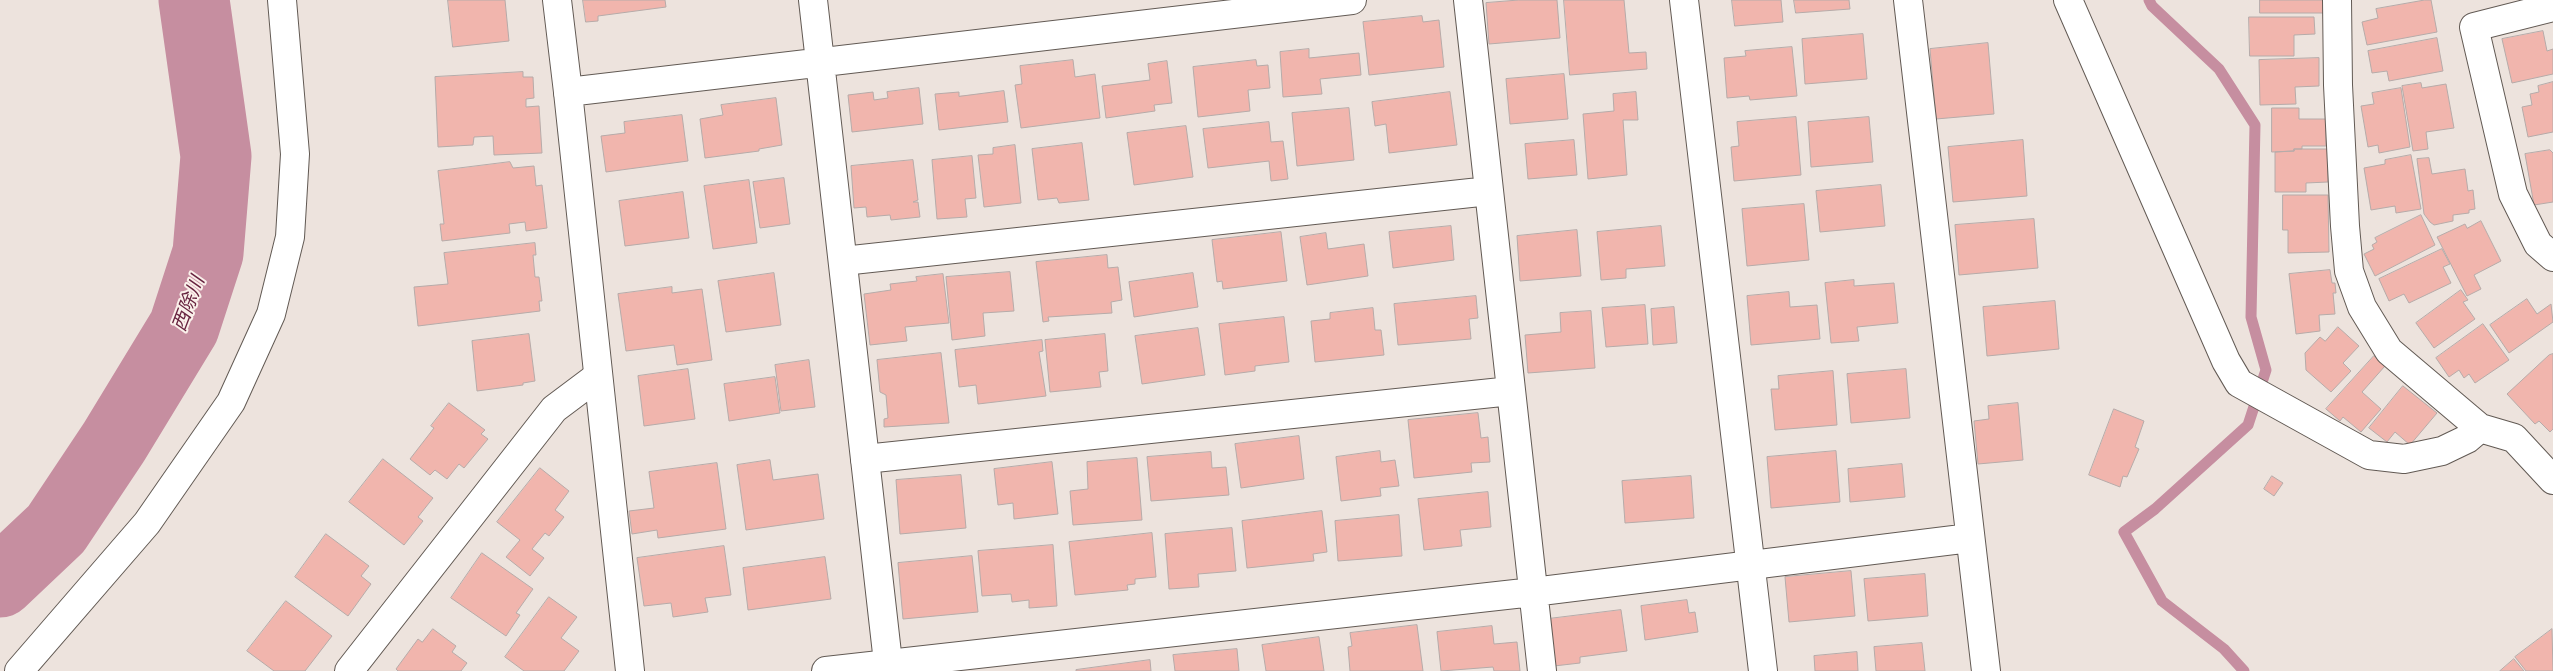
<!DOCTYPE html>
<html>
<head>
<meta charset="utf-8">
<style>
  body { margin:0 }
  canvas { display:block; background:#ede3dd }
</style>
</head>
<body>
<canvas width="2553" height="671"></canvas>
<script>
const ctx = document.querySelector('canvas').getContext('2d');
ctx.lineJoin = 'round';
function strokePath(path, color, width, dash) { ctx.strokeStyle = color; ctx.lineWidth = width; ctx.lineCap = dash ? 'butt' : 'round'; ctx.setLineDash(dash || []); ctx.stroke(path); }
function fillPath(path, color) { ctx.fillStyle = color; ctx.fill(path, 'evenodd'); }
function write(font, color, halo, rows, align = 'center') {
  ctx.font = font + ' "Zilla Slab","Noto Sans JP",serif'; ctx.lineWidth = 4; ctx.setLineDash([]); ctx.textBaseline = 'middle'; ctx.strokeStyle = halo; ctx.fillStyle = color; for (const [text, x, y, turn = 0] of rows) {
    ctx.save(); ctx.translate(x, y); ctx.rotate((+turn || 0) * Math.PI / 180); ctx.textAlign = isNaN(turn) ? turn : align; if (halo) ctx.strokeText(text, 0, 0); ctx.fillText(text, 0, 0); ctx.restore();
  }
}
strokePath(new Path2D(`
  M2149,0L2152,6L2219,69L2255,125L2251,317L2266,370L2248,425L2155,509L2124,532L2162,601L2224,649L2244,671`), '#c68ea0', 11);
strokePath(new Path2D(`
  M0,582L56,529L114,442L184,327L208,253L216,156L194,0`), '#c68ea0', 71);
const building = new Path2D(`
  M448,0H505L509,41L453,47Z
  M583,0H665L666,7L598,16V21L586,22Z
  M1519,0H1557L1560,38L1489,44L1486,3Z
  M1564,0H1624L1629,53L1646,52L1647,69L1570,75Z
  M1732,0H1781L1783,22L1735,26Z
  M1794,0H1849L1850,9L1796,13Z
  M2260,0H2324V13H2260Z
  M2425,0H2431L2437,32L2367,45L2362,22L2378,18L2376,9Z
  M1422,16L1423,22L1439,20L1444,67L1369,75L1363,22Z
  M2249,17H2314L2315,34L2294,35V56H2250Z
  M2543,31L2547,51L2553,49V74L2512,83L2502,39Z
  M1863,34L1867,79L1805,84L1802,39Z
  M2437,38L2443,71L2389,81L2387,71L2372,73L2368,51Z
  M1988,43L1994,114L1936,119L1930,49Z
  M1792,47L1797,96L1750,100L1749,96L1727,98L1724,58L1746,56L1745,51Z
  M1309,49V58L1359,53L1361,75L1320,79L1322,94L1283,97L1280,52Z
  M2319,58V86L2295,87L2296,104L2260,105L2259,60Z
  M1073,60L1075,77L1095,74L1100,118L1021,128L1015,85L1022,84L1020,66Z
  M1256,60L1257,66L1268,65L1270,88L1248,90L1250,111L1198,117L1193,67Z
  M1167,61L1172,103L1154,105L1155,111L1106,118L1102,86L1150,80L1148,64Z
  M523,72V77H533L534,98L526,99V107L539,106L542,153L494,155L493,136L474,137L473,145L438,147L435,77Z
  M1564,74L1568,119L1510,124L1506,79Z
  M2553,82V132L2528,137L2522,107L2532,105L2530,94L2539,92L2538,86Z
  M2421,83L2422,88L2446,84L2454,128L2426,132L2428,149L2413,151L2402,86Z
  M919,88L923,124L852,132L848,95L873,92L874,100L888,98L887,92Z
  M2401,88L2410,147L2379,153L2378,145L2368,147L2361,106L2374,104L2372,93Z
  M1004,91L1008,122L939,130L935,94L959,92V96Z
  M1450,92L1457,145L1389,153L1386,124L1375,126L1372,102Z
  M1636,92L1638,120H1623L1627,175L1588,179L1583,114L1614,111L1613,94Z
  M776,98L782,145L759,149V151L705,158L700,119L723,115L721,105Z
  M1349,108L1354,160L1297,166L1292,113Z
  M2272,108H2299V119H2326V146H2302V149H2294V151L2272,152Z
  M682,115L688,161L606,172L601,136L625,133L624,122Z
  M1796,117L1801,175L1734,181L1731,147L1739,146L1737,122Z
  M1869,117L1873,162L1811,167L1808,122Z
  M1269,122L1271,142L1283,141L1288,179L1271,181L1269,161L1208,168L1203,129Z
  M1186,126L1193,177L1134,185L1127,133Z
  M1574,140L1577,175L1528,179L1525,144Z
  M2023,140L2027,196L1953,202L1948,147Z
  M1082,143L1089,200L1059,203L1057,198L1038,200L1032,149Z
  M1015,145L1021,203L984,207L978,155L993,154V148Z
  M2294,149H2328V182L2306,183V192H2275V152L2294,151Z
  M2550,150L2553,153V202L2534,205L2525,154Z
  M2411,155L2421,209L2396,213L2395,206L2371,210L2364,168L2385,164V160Z
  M972,156L976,198L965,199L967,217L937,219L932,160Z
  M2429,158L2432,174L2465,169L2468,191L2473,190L2475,209L2469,210V213L2453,215V221L2434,225L2430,222L2424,214L2417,159Z
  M913,160L918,200L913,202H918L920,217L891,220L890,215L867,217L866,207L854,208L851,166Z
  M510,162L513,168L534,166L536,186L542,185L547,228L526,231L525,222L509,224L510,233L442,241L440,224H444L438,171Z
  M784,178L790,224L760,228L753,182Z
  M749,180L757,243L713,249L704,186Z
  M1881,185L1885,226L1820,232L1816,191Z
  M683,192L689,238L625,246L619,201Z
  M2283,195H2328L2329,252L2288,253V230H2283Z
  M1804,204L1809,260L1747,266L1742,209Z
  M2421,215L2435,245L2375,276L2364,254L2374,249L2372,245L2377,242L2375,238Z
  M2034,219L2038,268L1959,275L1955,225Z
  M2481,221L2501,261L2474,275L2481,289L2467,296L2437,237L2465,224L2467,228Z
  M1451,226L1454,260L1393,268L1389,232Z
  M1661,226L1665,266L1626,269V278L1601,280L1597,232Z
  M1577,230L1581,276L1520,281L1517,236Z
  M1281,232L1287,281L1223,289L1222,281L1217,282L1212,240Z
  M1326,233L1328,249L1364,244L1368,276L1307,285L1300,237Z
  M535,243L536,255H533L535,277H539L542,301H539L540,311L418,326L414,287L448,284L444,253Z
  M2442,249L2450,264L2443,267L2451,283L2409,303L2404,294L2389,301L2379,279Z
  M1107,255L1108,268L1118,267L1122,300L1111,302L1112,313L1048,317L1049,321L1043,322L1036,262Z
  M2330,270L2332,283H2335L2336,293H2333L2335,314L2319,315L2320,331L2296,334L2289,274Z
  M1010,272L1014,311L983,313L985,336L952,340L946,277Z
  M774,273L781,325L726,332L718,281Z
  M1193,273L1198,307L1134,317L1129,282Z
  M943,274L949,323L905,327L907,341L870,345L864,294L891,290L890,284L917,281L916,277Z
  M1854,280V286L1894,283L1898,323L1857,327L1859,341L1831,343L1825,283Z
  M672,287V293L702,289L712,360L677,365L674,345L626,351L618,294Z
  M2461,290L2468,300L2463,302L2475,319L2434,348L2416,323Z
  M1789,292L1790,307L1817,305L1820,339L1751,345L1747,296Z
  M1476,296L1478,318L1469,319L1471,339L1398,345L1394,304Z
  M2527,299L2537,314L2551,304L2553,322L2509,353L2490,325Z
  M2055,301L2059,349L1987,356L1983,307Z
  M1645,305L1648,344L1606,347L1602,308Z
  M1674,307L1677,343L1653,345L1651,309Z
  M1373,308L1375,330H1381L1384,355L1315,362L1311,321L1330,319V313Z
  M1591,311L1595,368L1528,373L1525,335L1561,332L1560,313Z
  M1284,317L1289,362L1255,366V371L1225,375L1219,324Z
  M2483,324L2509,360L2475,383L2469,374L2464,378L2459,370L2449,377L2436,358Z
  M2338,327L2359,346L2343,363L2351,371L2331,392L2306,370L2305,353L2320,337L2325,341Z
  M1198,328L1205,375L1142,384L1135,336Z
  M529,334L535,381L523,383V385L477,391L472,341Z
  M1105,334L1108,371L1099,372L1101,387L1050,392L1045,340Z
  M1042,340L1043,351L1039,352L1046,396L978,404L976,385L959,387L955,350Z
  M941,353L949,423L884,427V419L888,418L886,395L880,392L877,360Z
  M2553,354V429L2550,432L2539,421L2535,424L2507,394L2549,355Z
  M2374,356L2385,366L2362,392L2381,409L2361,432L2343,417L2340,421L2326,409Z
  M809,360L815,407L781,411L775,365Z
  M688,369L695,419L644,426L638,376Z
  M1906,369L1910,418L1851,423L1847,374Z
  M1833,371L1837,425L1775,430L1771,389H1779L1778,376Z
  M775,377L780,413L729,421L724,384Z
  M2403,386L2437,413L2410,445L2395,432L2387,442L2369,428Z
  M449,403L485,430L481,434L488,439L464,468L459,464L447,479L435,470L430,475L410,459L434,428L431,426Z
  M2018,403L2023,460L1978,464L1974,421L1989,419L1988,406Z
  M2114,409L2144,421L2135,447L2139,449L2127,477L2123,476L2120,487L2089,475Z
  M1478,413L1481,438L1488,437L1490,462L1471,463L1472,472L1414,478L1408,420Z
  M1299,436L1304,479L1241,488L1235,444Z
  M1380,451L1381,462L1395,460L1399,486L1380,488L1381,496L1341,501L1336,457Z
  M1836,451L1840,502L1771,508L1767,457Z
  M1211,452L1212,468L1226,467L1229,495L1151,501L1147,457Z
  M1137,458L1142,520L1073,525L1070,491L1088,489L1087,462Z
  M383,459L433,498L418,517L423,521L404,545L349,502Z
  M770,460L773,480L818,474L824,519L746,530L737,465Z
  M1052,462L1058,514L1014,519L1013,503L998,505L994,469Z
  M717,463L726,529L658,538L657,530L632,534L629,511L654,508L649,472Z
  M1902,464L1905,497L1850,502L1848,469Z
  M540,468L569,491L555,510L564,517L549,536L545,533L532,549L544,558L530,576L506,557L520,540L497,522Z
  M961,475L966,528L900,534L896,480Z
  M1691,476L1694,518L1625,523L1622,481Z
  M2272,476L2283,483L2274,496L2264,489Z
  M1488,492L1491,527L1460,530L1462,546L1424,550L1418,499Z
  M1322,511L1327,552L1313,554L1314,561L1247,568L1242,521Z
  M1399,515L1402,556L1338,561L1335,521Z
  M1232,528L1236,571L1198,574L1199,587L1169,589L1165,534Z
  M1152,533L1156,577L1135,579V584L1127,585L1128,590L1075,595L1069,542Z
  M326,534L369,566L361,576L371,584L348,616L295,577Z
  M1053,545L1057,606L1029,608V600L1012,602L1011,594L982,596L978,551Z
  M724,546L731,595L705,598L708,612L673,617L671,603L644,606L637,558Z
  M482,553L533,589L516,613L520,615L506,636L451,598Z
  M972,556L978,612L903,619L898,563Z
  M825,557L831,599L748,610L743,568Z
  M1851,571L1855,616L1789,622L1785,577Z
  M1925,574L1928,616L1868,621L1864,579Z
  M549,597L577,617L561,638L579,651L564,671H524L505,657Z
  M1687,600L1689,613L1695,612L1698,632L1645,640L1641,606Z
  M286,601L332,636L305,671H274L247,651Z
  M1621,610L1627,651L1580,657V663L1554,666L1548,619Z
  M1417,625L1423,671H1350L1348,647L1352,646L1350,633Z
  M1492,626L1494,644L1517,642L1520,671H1494L1493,667L1441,671L1437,632Z
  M433,629L456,646L452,652L467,663L461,671H398L396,669L418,639L422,642Z
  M2552,629L2553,671H2526L2515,657Z
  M1319,637L1324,671H1266L1262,645Z
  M1922,643L1925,671H1876L1874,647Z
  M1237,649L1239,671H1175L1173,655Z
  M1857,652L1858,671H1815L1814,656Z
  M2514,659L2524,671H2500Z
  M1150,660L1151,671H1076V670Z`);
fillPath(building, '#f1b5ad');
strokePath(building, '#b6aba9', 1);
const street = new Path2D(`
  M557,0L568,92
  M1468,0L1542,671
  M1908,0L1986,671
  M2068,0L2226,361L2239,383L2369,455L2404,459L2442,451L2467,439L2480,428
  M2337,0L2338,85L2345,226L2349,271L2362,307L2389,351L2480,428L2514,438L2553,480
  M2553,7L2474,27L2513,194L2538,244L2553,257
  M843,261L1489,191
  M865,459L1511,391
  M19,671L147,523L231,402L271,314L290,237L295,154L282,0
  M349,671L554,409L598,376
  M826,671L1533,592L1970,538`);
const secondary = new Path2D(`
  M813,0L889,671
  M1684,0L1763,671
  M630,671L568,92L1352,0`);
strokePath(street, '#625a54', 30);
strokePath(secondary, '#625a54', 30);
strokePath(street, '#fff', 28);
strokePath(secondary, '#fff', 28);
write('italic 19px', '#67233f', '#faf0ea', [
  ["西除川",189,304,-69]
]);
</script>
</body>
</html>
